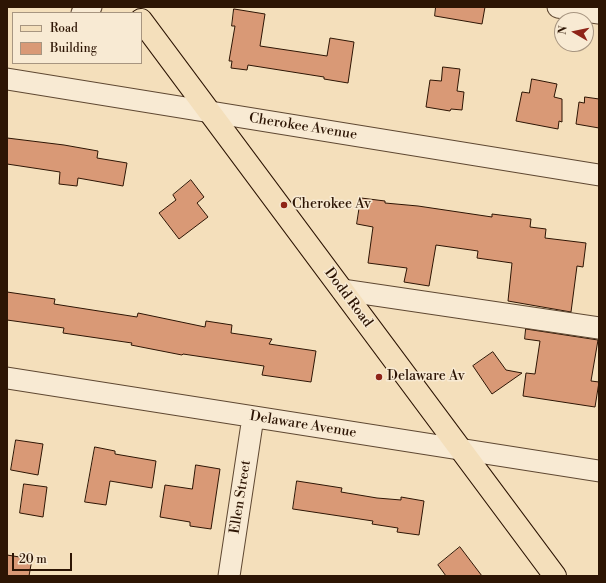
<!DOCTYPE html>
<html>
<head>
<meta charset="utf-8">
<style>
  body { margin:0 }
  #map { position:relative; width:606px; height:583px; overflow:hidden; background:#f4dfbb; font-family:"Libre Bodoni",serif }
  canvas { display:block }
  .frame { position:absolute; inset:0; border:8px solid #2d1504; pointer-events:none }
  .legend { position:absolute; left:12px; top:12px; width:130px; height:52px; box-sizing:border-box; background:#f8ead3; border:1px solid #a79580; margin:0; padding:5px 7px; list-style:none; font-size:12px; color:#2d1504 }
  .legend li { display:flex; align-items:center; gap:8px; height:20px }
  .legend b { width:20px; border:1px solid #a79580 }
  .north { position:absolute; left:554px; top:12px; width:40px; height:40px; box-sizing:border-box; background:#f8ead3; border:1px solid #a79580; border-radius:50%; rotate:279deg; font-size:11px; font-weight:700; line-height:16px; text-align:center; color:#2d1504 }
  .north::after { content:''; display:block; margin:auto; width:14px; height:18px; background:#8f2418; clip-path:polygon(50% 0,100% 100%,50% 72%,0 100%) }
  .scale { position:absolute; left:12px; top:553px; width:60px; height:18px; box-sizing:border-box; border:2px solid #2d1504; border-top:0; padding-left:5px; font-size:12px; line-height:14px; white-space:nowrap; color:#2d1504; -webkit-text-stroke:3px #f8ead3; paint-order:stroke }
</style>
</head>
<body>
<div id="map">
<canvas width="606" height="583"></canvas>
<div class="frame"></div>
<ul class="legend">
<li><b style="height:5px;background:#f4dfbb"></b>Road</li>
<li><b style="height:11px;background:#d99976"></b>Building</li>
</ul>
<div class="north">N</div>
<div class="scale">20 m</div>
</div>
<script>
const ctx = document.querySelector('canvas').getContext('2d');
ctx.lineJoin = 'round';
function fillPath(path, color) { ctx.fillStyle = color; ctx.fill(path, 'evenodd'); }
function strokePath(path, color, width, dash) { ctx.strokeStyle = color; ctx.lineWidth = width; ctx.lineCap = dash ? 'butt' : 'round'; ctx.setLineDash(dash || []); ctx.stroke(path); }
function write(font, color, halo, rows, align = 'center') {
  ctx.font = font + ' "Libre Bodoni",serif'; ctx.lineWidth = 3; ctx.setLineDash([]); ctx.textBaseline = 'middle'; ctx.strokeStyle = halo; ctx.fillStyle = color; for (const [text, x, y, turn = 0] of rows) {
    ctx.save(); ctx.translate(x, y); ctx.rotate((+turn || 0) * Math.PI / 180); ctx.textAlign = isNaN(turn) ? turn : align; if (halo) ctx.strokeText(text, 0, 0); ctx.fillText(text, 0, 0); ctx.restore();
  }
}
const building = new Path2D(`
  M436,7H485L482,24L435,16Z
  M234,9L265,14L260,46L327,56L330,38L354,42L348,83L324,79V77L248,65L247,70L231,68L232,61H229L235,26H232Z
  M443,67L460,69L457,91L464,92L462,110L451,109L450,111L426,107L430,80L441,81Z
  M532,79L557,84L554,97L562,99V122L559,121L558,129L516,121L522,92L529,93Z
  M585,97L599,99V128L576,124L579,102L584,103Z
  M7,138L64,145L98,151L97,158L127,163L123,186L78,178L77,186L59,184L60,172L7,164Z
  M191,180L204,197L197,203L208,217L179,239L159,213L176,200L173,195Z
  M361,198L385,201V203L418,206L492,217V214L531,219L530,227L546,229L545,238L586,243L583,267L577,266L571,312L508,301L512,263L477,258L478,251L436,245L429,286L404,282L407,268L368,263L373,227L357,224Z
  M7,292L55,299L54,304L137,317L138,313L205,327L206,321L232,325L231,333L272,339L269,344L316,351L311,382L262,375L264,366L183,354L182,355L131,345L132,343L63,333L64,328L7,320Z
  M526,329L598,340L591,381L599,382L595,407L523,396L526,373L535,374L540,341L525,339Z
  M493,352L506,370L522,373L492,394L473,366Z
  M16,440L43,444L38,475L11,470Z
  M95,447L115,451V454L156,461L152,488L110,481L106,505L85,502Z
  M196,465L220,469L211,529L190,526V522L160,517L165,485L192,489Z
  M297,481L342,488L341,492L377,498L401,500V497L424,501L419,535L397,532L398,528L372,524L373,521L293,509Z
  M24,484L47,487L43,517L20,513Z
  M460,547L482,576H446L438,565Z
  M7,555L32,559L29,576H7Z`);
fillPath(building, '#d99976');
strokePath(building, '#2d1504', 1);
const minor = new Path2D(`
  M558,7L599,13
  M82,13L91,7
  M7,79L599,175
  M342,290L599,328
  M7,378L599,471
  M229,576L253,417`);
const major = new Path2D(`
  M141,20L555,576`);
strokePath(minor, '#5f4832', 23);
strokePath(major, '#2d1504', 24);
strokePath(minor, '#f8ead3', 21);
strokePath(major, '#f4dfbb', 22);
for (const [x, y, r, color] of [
  [284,205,4,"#8f2418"],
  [379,377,4,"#8f2418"]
]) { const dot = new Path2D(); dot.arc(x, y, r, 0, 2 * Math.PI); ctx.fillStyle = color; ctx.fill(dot); strokePath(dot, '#f8ead3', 1.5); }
write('14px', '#2d1504', '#f8ead3', [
  ["Cherokee Avenue",303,127,9],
  ["Dodd Road",348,298,53],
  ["Delaware Avenue",303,425,9],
  ["Ellen Street",241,497,-81]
]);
write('14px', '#2d1504', '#f8ead3', [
  ["Cherokee Av",292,205],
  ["Delaware Av",387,377]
], 'left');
</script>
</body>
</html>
